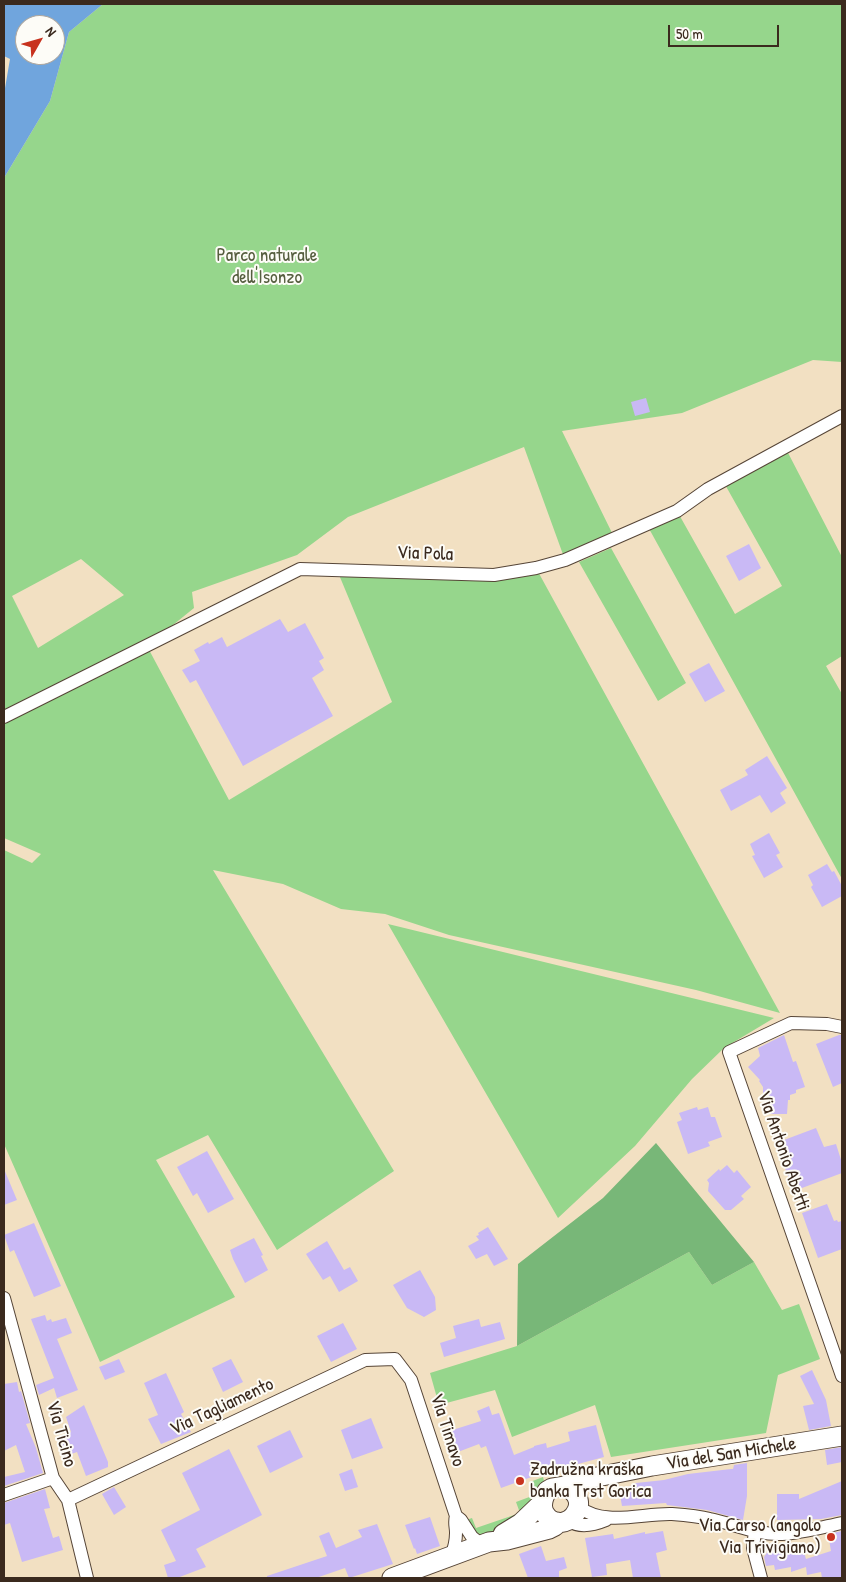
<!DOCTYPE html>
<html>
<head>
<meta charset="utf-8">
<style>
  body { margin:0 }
  #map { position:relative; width:846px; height:1582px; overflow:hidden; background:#f2e0c2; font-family:"Patrick Hand",sans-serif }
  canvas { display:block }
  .frame { position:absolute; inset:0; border:5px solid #3b2a1e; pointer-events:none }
  .north { position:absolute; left:15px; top:15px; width:50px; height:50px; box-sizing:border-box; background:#fdfcf7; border:1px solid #afa8a0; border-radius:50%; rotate:52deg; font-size:14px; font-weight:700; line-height:20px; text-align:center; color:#3b2a1e }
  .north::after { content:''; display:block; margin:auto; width:18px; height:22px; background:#c8321e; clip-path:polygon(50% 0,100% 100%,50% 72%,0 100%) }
  .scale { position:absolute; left:668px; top:25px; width:111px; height:22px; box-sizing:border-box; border:2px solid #3b2a1e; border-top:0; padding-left:6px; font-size:15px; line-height:18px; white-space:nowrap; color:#3b2a1e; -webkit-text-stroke:4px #fdfcf7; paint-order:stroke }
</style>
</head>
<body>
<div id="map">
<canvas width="846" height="1582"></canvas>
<div class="frame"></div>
<div class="north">N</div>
<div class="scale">50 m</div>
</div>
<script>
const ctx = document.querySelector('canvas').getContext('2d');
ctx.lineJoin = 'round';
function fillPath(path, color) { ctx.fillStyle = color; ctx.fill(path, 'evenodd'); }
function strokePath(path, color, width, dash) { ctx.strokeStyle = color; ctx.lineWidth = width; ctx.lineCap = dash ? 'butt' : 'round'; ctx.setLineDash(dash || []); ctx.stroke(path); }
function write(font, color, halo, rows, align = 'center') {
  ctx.font = font + ' "Patrick Hand",sans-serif'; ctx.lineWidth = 4; ctx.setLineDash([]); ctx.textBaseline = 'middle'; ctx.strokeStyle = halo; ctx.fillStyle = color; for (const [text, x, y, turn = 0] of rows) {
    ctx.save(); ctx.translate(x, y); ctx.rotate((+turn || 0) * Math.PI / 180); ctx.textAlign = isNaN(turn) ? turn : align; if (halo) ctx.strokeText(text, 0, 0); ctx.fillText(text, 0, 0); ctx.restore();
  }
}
fillPath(new Path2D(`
  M103,4H842V362L813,360L682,413L562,431L615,539L565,560L524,447L348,517L297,555L192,592L194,608L147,646L229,800L392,702L337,570L494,575L536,568L780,1013L696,990L449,935L385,914L341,909L283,884L213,870L394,1171L277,1250L208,1135L156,1160L235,1297L100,1362L4,1144V850L32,863L41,854L4,838V178L50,101L69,32ZM81,559L124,595L38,648L12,596Z
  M785,447L842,557V656L826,666L842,694V879L647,525L677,511L735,614L782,586L723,481Z
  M611,548L686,683L658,701L579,562Z
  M388,924L774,1018L724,1048L692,1079L635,1146L558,1218Z
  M689,1252L712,1285L754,1262L782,1310L799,1304L820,1359L778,1375L766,1433L611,1457L595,1405L512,1437L495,1390L439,1405L430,1373L517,1346Z
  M543,1477L544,1481L518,1518L494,1532L484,1535L476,1533L468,1522L469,1519L472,1518L476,1528L520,1513L516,1502L532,1496L534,1490L530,1482Z`), '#96d68c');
fillPath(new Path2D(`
  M656,1143L754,1262L712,1285L689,1252L517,1346L518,1264L603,1198Z`), '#78b778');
fillPath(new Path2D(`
  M4,4H103L69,32L50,101L4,178V94L10,59L4,56ZM25,25H55V55H25Z`), '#70a5dd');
fillPath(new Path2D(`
  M646,398L650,412L635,416L631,402Z
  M749,544L761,568L739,581L726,556Z
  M280,619L288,632L305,623L324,658L319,661L324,670L312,678L333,716L243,766L196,680L190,683L182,670L200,661L194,650L208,642L209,644L222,637L227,647Z
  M709,663L725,691L705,702L689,674Z
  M767,756L787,788L780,793L786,803L771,813L760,795L731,811L720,790L748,775L745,770Z
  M769,833L780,853L776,855L783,867L764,878L752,856L755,855L750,844Z
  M827,864L832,872L834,871L842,886V896L822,907L811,887L813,885L808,875Z
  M784,1035L793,1062L796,1061L805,1087L796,1090V1093L790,1095V1100H788L787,1114H765L766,1095H763V1087L759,1081L760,1080L748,1067L760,1056L758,1048Z
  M839,1035H842V1083L833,1087L816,1044Z
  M697,1107L698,1110L708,1107L711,1117H715L722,1137L708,1142L710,1146L688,1154L677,1122L682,1120L679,1113Z
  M816,1128L824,1147L836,1144L842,1163V1173L794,1191L784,1166L793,1164L784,1140Z
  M207,1151L234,1199L208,1213L197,1193L193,1196L177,1167Z
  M727,1165L734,1173L737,1170L751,1187L741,1196L744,1199L731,1210H725L708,1191L709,1183L707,1180L719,1169L720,1171Z
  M4,1169L17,1200L4,1205Z
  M827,1204L834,1221L837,1220L838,1222L842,1221V1249L818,1258L802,1213Z
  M34,1223L61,1286L34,1297L14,1250L10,1252L4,1235Z
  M488,1227L508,1259L494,1266L487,1254L476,1259L468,1246L479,1240L476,1236L479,1235L478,1233Z
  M254,1238L263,1255L261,1256L268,1270L245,1283L233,1259L230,1250Z
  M327,1241L344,1270L350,1267L358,1281L339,1292L330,1276L323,1280L306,1254Z
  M420,1270L435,1297L436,1310L424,1317L407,1308L393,1285Z
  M45,1315L47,1321L51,1319L52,1322L66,1318L72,1333L57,1339L78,1390L57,1398L54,1388L39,1395L36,1385L54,1378L31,1319Z
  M479,1319L481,1327L500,1322L505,1339L444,1357L440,1343L456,1338L453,1326Z
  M343,1323L357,1349L331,1362L317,1336Z
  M119,1359L125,1372L105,1380L99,1367Z
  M231,1359L243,1382L223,1392L212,1368Z
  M812,1370L826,1400L831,1426L809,1430L803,1406L814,1404L800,1376Z
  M166,1373L184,1412L181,1414L191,1432L161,1444L148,1419L158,1415L144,1383Z
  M17,1382L19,1392L21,1391L30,1423L26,1424L36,1448L43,1473L4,1486V1477L25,1472L16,1445L4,1451V1384Z
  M84,1405L108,1462V1467L86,1476L77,1452L66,1456L59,1436L71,1432L66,1417Z
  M489,1406L492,1415L499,1413L514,1455L534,1447V1446L546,1443L547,1448L570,1441L568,1432L596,1425L604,1457L537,1475L501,1488L486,1446L481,1448L479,1444L450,1455L443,1433L481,1421L477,1411Z
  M371,1418L383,1448L352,1459L341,1430Z
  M290,1430L303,1457L270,1473L257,1446Z
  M842,1447V1462L827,1465L825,1450Z
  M229,1449L262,1515L196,1549L206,1567L177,1578H168L164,1565L176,1561L161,1530L200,1510L182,1473Z
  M747,1463V1496L743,1520L707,1510L667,1505L666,1503L622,1506L620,1495L623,1494L622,1490L636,1483L664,1480L688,1474L731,1469H733L734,1465Z
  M352,1469L358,1487L345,1491L339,1474Z
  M842,1481V1515L821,1519L777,1520V1494H799V1499Z
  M114,1487L126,1507L114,1515L102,1494Z
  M45,1489L50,1508L44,1509L53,1538L59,1536L63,1550L22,1562L10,1523L4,1525V1503Z
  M430,1517L440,1546L417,1554L415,1548L414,1549L405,1525Z
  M377,1524L393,1564L349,1578L345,1568L316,1578H267V1576L327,1556L319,1536L329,1532L336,1548L362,1537L358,1530Z
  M663,1531L667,1550L656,1553L661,1578H633L630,1560L606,1564L607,1575L592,1577L585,1538L613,1534L614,1539L645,1532V1534Z
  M842,1531V1578H822L821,1572L807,1575L806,1567L791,1572V1567L775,1570L774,1565L766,1566L764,1557L771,1547L784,1545V1543H801L806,1559L831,1551L828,1534Z
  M541,1546L546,1561L564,1557L567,1568L559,1571V1578H528L519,1554Z`), '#c9b9f5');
const street = new Path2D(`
  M4,717L300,569L494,575L536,568L565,560L677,511L708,489L842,416
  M842,1027L827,1024L791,1023L729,1052L842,1376
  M4,1298L53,1478L68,1500L87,1578
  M4,1495L53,1478
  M68,1500L365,1360L395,1359L411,1380L456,1516C454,1523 456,1526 456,1533C456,1541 454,1549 451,1557
  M579,1507C605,1527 642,1513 672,1514C685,1515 698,1516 710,1519C734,1524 757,1535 782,1534C802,1533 823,1527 842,1523
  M456,1516L461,1520L472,1537L482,1545
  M569,1521C580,1528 594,1525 606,1520
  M755,1531L753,1548L761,1578`);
const secondary = new Path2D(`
  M564,1486C599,1501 562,1540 545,1514C540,1506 543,1498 547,1491L552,1488L564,1486L577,1481L652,1466L842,1436
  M503,1534L521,1523L542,1503
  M392,1578L489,1542L507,1540L549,1529L555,1526L557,1522`);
strokePath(street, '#564537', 14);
strokePath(secondary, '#564537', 21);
strokePath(street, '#fff', 12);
strokePath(secondary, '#fff', 19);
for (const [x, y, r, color] of [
  [520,1481,5,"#c8321e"],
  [831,1537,5,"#c8321e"]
]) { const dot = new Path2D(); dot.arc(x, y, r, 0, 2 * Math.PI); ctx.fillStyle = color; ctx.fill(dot); strokePath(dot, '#fdfcf7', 2); }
write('19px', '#565e3f', '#fdfcf7', [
  ["Parco naturale",267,256],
  ["dell'Isonzo",267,278]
]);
write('19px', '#3b2a1e', '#fdfcf7', [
  ["Via Pola",425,554,2],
  ["Via Antonio Abetti",783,1151,71],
  ["Via Tagliamento",222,1407,-25],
  ["Via Timavo",447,1430,72],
  ["Via Ticino",61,1434,74],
  ["Via del San Michele",731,1454,-9]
]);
write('19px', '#3b2a1e', '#fdfcf7', [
  ["Zadružna kraška",530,1470],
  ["banka Trst Gorica",530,1492],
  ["Via Carso (angolo",821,1526,"right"],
  ["Via Trivigiano)",821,1548,"right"]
], 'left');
</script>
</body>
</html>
